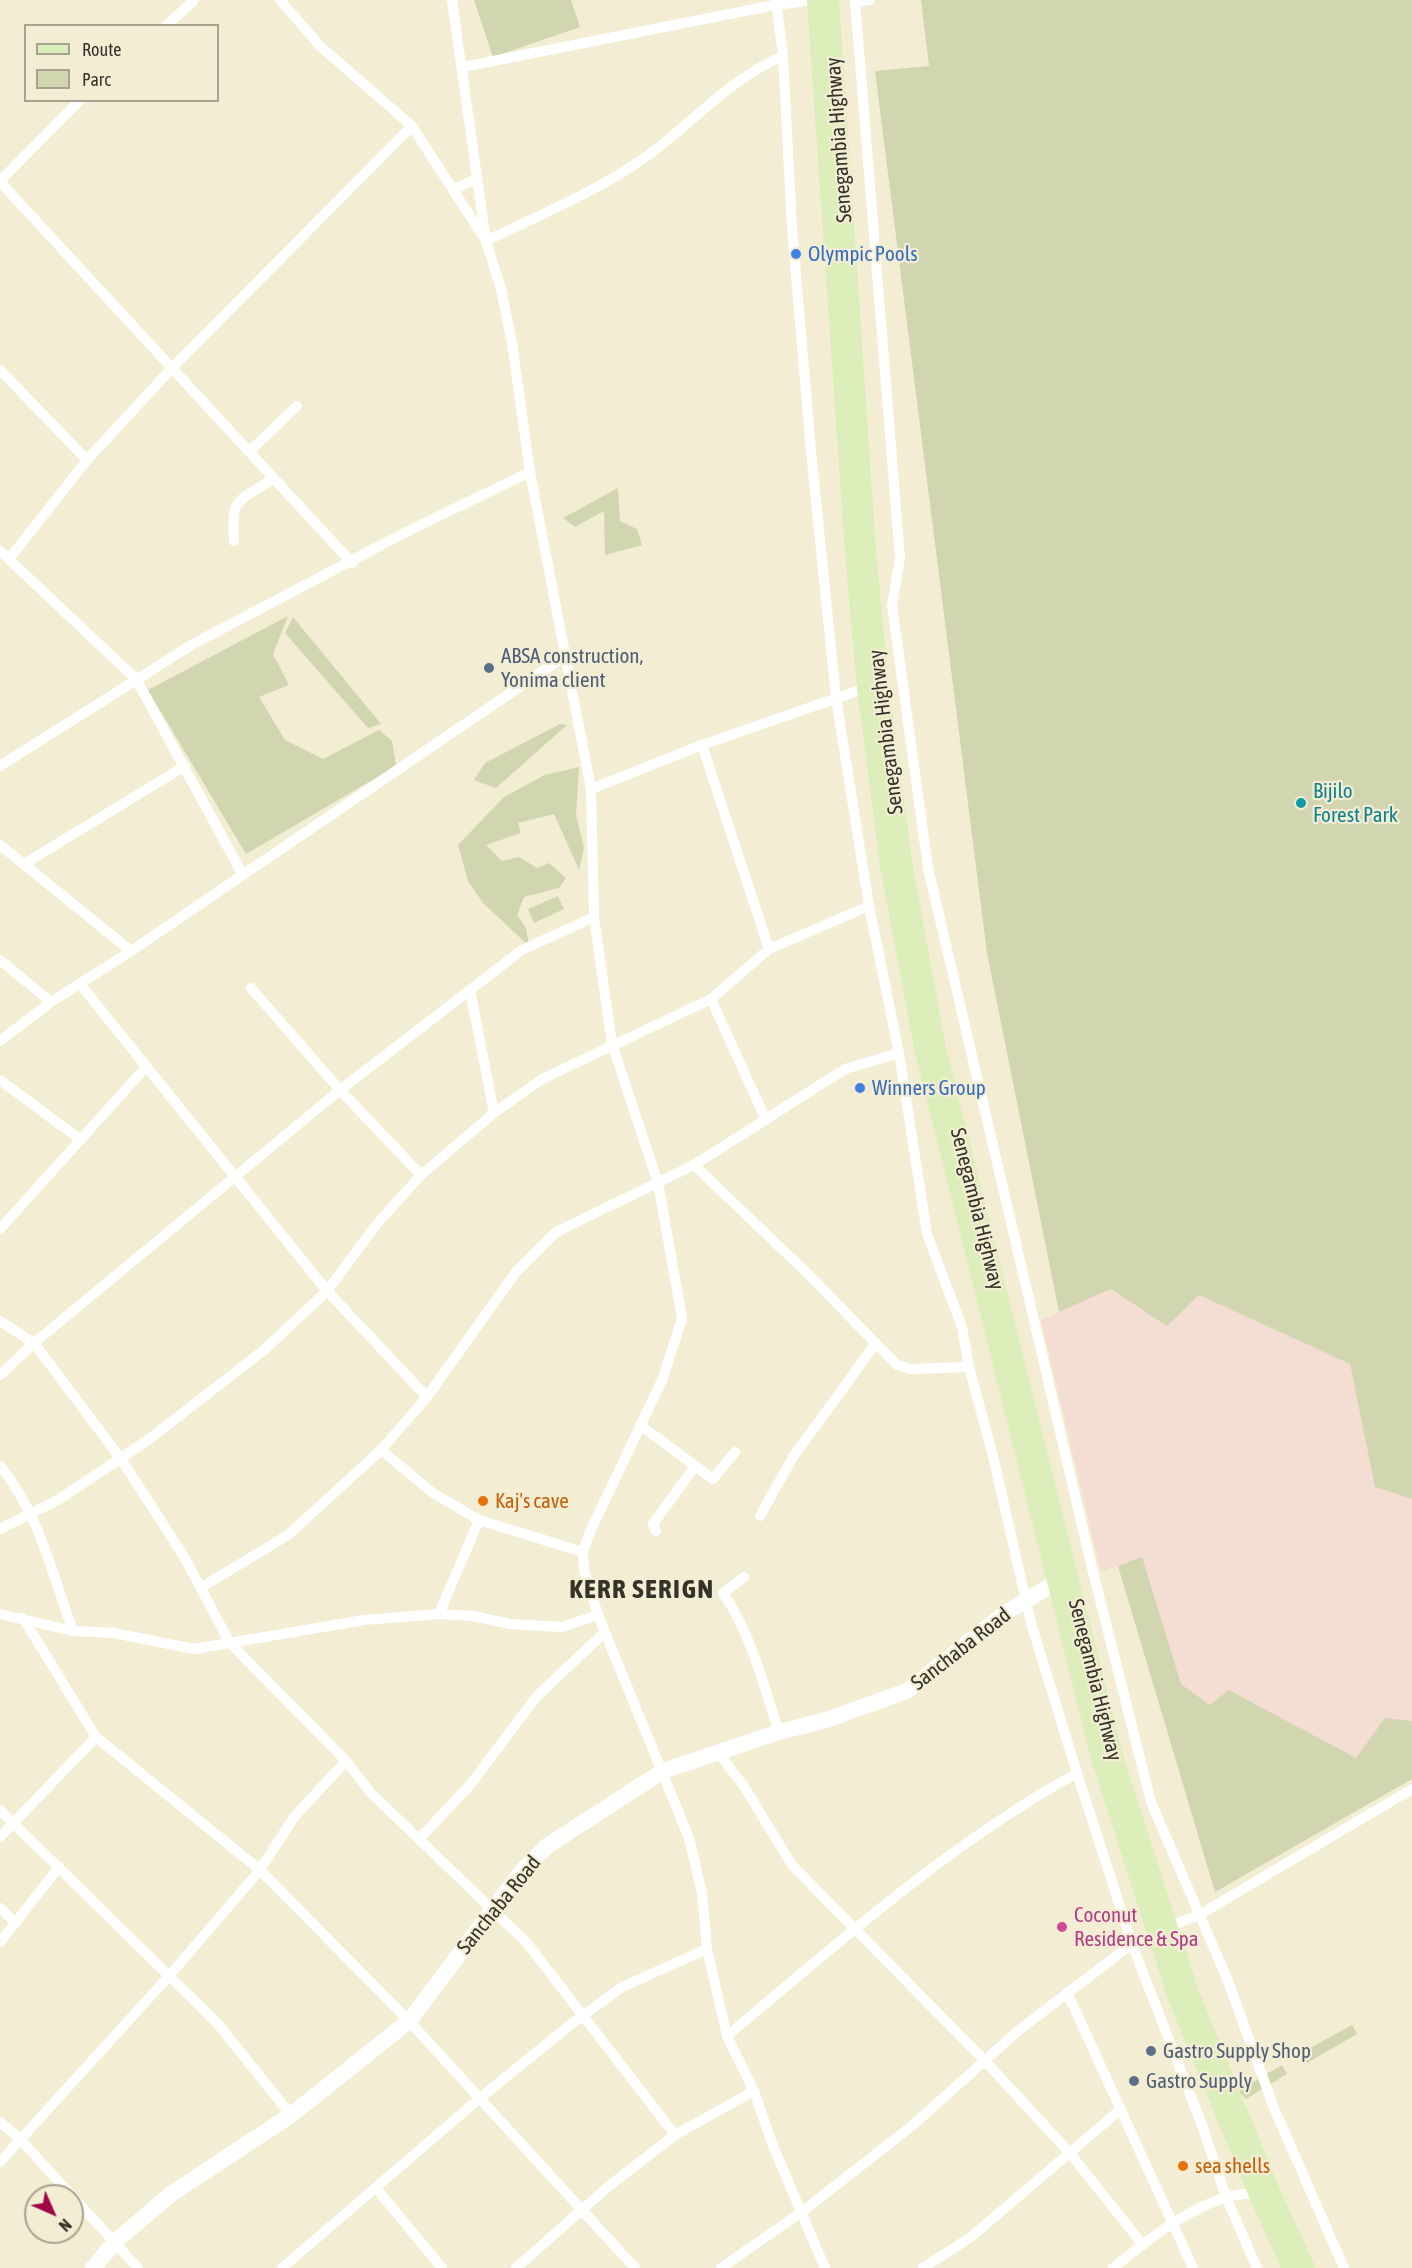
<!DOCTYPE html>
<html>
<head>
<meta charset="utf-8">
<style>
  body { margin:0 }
  #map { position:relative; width:1412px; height:2268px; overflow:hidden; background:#f3edd4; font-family:"Asap Condensed",sans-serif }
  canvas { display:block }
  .legend { position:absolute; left:24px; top:24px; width:195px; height:78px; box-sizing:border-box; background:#f3edd4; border:2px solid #a7a390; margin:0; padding:8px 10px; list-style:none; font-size:18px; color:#353329 }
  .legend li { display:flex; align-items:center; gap:12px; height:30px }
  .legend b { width:30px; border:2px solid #a7a390 }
  .north { position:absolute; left:24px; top:2184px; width:60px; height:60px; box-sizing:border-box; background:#f3edd4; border:2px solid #a7a390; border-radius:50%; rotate:135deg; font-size:16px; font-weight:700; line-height:24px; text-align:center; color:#353329 }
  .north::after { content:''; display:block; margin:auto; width:21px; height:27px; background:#a10747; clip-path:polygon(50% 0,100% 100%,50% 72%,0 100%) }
</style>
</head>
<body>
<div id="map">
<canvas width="1412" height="2268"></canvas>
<ul class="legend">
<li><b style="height:8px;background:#dceeb9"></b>Route</li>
<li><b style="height:16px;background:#d1d5b0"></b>Parc</li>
</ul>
<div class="north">N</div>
</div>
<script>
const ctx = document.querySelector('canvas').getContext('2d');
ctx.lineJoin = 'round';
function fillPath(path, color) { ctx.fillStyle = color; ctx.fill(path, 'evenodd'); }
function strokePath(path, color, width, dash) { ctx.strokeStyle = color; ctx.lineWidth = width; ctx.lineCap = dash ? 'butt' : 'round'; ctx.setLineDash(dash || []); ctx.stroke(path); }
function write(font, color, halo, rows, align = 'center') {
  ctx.font = font + ' "Asap Condensed",sans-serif'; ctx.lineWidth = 4.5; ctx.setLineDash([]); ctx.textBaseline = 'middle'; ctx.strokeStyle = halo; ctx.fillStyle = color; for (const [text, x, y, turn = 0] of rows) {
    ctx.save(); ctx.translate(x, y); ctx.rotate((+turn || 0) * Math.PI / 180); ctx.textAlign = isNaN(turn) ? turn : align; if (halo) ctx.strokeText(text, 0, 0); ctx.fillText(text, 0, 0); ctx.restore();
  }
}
fillPath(new Path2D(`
  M1111,1289L1167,1326L1199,1295L1350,1364L1375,1487L1412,1499V1721L1385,1719L1356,1758L1230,1690L1210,1705L1181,1684L1142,1558L1101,1572L1041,1320Z`), '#f4ddd2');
fillPath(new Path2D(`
  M474,0H571L580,27L493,57Z
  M921,0H1412V1499L1375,1487L1350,1364L1199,1295L1167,1326L1111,1289L1059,1312L987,953L875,71L929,66Z
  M618,488L620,521L637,529L642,545L605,555L604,511L575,527L563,518Z
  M288,616L273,654L289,685L259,697L285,740L323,759L379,730L392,741L396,766L246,854L148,690Z
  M293,617L381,724L368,728L285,633Z
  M560,724L567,725L496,788L474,780L485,763Z
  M579,767L576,815L584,848L579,870L554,814L518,823L521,833L486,845L502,861L519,857L537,868L549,863L566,878L559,888L524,897L517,915L526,928L529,946L483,903L468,881L458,845L504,797L545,775Z
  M558,896L564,909L534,923L528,909Z
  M1142,1557L1181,1684L1210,1705L1229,1690L1356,1758L1385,1718L1412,1721V1779L1215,1892L1118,1566Z
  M1352,2025L1357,2034L1307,2063L1301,2053Z
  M1282,2065L1287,2074L1246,2099L1239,2092L1241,2089Z`), '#d1d5b0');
strokePath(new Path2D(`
  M280,0L320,46L412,126L486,241C540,215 598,191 647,156C692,123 731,78 783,56
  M452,0L486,241L501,289L512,343L530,472L591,789L594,917L612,1044L658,1183L682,1318L663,1378L589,1534L583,1552L584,1569L598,1615L689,1838L702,1893L707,1949L727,2036L754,2091L773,2146L825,2268
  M776,0L783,56L792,228L811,451L836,698L869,906L899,1053L927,1234L962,1327L969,1367L993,1456L1031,1623L1077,1773L1132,1944L1203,2128L1226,2197L1257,2268
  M855,0L900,558L892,605L928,868L1092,1568L1151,1802L1228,1981L1274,2108L1344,2268
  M855,2L870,0
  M166,26L194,0
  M463,67L775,5L816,0
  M0,181L80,100
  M0,182L352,563
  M453,189L477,179
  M0,370L87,460
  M249,452L297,406
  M234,541C231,496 237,503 273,479
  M0,551L136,679L243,875
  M9,559L87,460L171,369L412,126
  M702,745L769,949
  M0,766L193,644L408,531L530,472
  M591,789L702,745L866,688
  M0,845L131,951
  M24,864L185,766
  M0,960L51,1002
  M80,984L327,1291L427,1397
  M251,988L340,1090L421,1175
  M470,990L494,1113
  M711,999L766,1120
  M0,1041L51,1002L131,951L565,656
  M0,1080L81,1140
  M694,1165L806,1272L897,1365L911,1369L969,1367
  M0,1229L146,1067
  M0,1321L34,1343L121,1459L183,1555L230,1643L346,1761L371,1793L527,1943L675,2135
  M0,1375L34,1343L340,1090L522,950L594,917
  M640,1425L713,1479L735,1452
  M381,1450L433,1493L479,1520L583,1552
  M0,1466C38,1511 53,1576 73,1631
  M760,1516L793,1457L876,1343
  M0,1529L58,1500L148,1440L264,1350L327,1291L376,1225L421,1175L494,1113L542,1079L711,999L769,949L869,906
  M656,1531L653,1524L695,1466
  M744,1577L723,1593C752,1635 763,1685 779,1732
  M202,1587L288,1535L381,1450L427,1397L516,1272L556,1232L694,1165L845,1069L899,1053
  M0,1614L73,1631L114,1633L194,1649L364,1620L439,1614L473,1616L510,1624L562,1627L598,1615
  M439,1614L479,1520
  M23,1618L96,1737L260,1870L409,2021L635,2268
  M718,1752L745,1788L792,1865L985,2061L1069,2152L1143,2245
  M0,1810L218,2024L291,2115
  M0,1837L96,1737
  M419,1839L470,1785L537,1696L605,1632
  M0,1908L16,1923
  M1167,1927L1199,1915L1412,1789
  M0,1942L59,1867
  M1067,1992L1193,2268
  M727,2036C839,1942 949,1844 1077,1773
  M0,2122L20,2139L138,2268
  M0,2162L169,1976L260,1870L294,1817L346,1761
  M376,2188L442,2268
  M282,2268L480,2098L569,2026L622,1987L707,1949
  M516,2268L609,2186L675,2135L754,2091
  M721,2268L803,2211L913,2125L1019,2030L1132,1944
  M923,2268L971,2237L1121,2109
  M1113,2268C1147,2241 1183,2211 1224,2198C1234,2194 1246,2194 1257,2193`), '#fff', 10);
strokePath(new Path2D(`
  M93,2268L116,2241L171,2194L291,2115L409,2021L521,1872L547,1846L663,1771L779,1732L826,1720L907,1691L1005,1613L1057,1582`), '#fff', 16);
strokePath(new Path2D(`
  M816,0L854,553L866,688L889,865L924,1052L1101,1761L1177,1998L1257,2193L1291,2268
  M830,0L867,552L880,687L903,862L937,1049L1114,1757L1190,1993L1269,2187L1306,2268`), '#dceeb9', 18);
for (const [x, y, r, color] of [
  [796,254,6,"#3f7fe0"],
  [489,668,6,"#5c6f8a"],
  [1301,803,6,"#0f9aa8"],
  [860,1088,6,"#3f7fe0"],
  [483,1501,6,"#e8710a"],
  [1062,1927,6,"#d1479c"],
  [1151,2051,6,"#5c6f8a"],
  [1134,2081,6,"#5c6f8a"],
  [1183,2166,6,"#e8710a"]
]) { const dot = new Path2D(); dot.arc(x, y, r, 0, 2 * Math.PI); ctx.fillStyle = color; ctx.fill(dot); strokePath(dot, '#f3edd4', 2); }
write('21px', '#353329', '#f3edd4', [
  ["Senegambia Highway",839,140,-94],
  ["Senegambia Highway",886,732,-97],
  ["Senegambia Highway",977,1209,76],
  ["Sanchaba Road",961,1649,-38],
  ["Senegambia Highway",1095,1680,76],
  ["Sanchaba Road",499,1905,-51]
]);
write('21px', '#366cbe', '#f3edd4', [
  ["Olympic Pools",808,254],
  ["Winners Group",872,1088]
], 'left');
write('21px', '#4e5e75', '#f3edd4', [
  ["ABSA construction,",501,656],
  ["Yonima client",501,680],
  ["Gastro Supply Shop",1163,2051],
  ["Gastro Supply",1146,2081]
], 'left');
write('21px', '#0d838f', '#f3edd4', [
  ["Bijilo",1313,791],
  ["Forest Park",1313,815]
], 'left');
write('21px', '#c56008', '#f3edd4', [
  ["Kaj's cave",495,1501],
  ["sea shells",1195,2166]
], 'left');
write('21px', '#b23c85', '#f3edd4', [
  ["Coconut",1074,1915],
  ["Residence & Spa",1074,1939]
], 'left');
ctx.letterSpacing = '1.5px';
write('bold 27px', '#353329', '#f3edd4', [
  ["KERR SERIGN",642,1589]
]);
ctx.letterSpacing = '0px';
</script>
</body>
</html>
